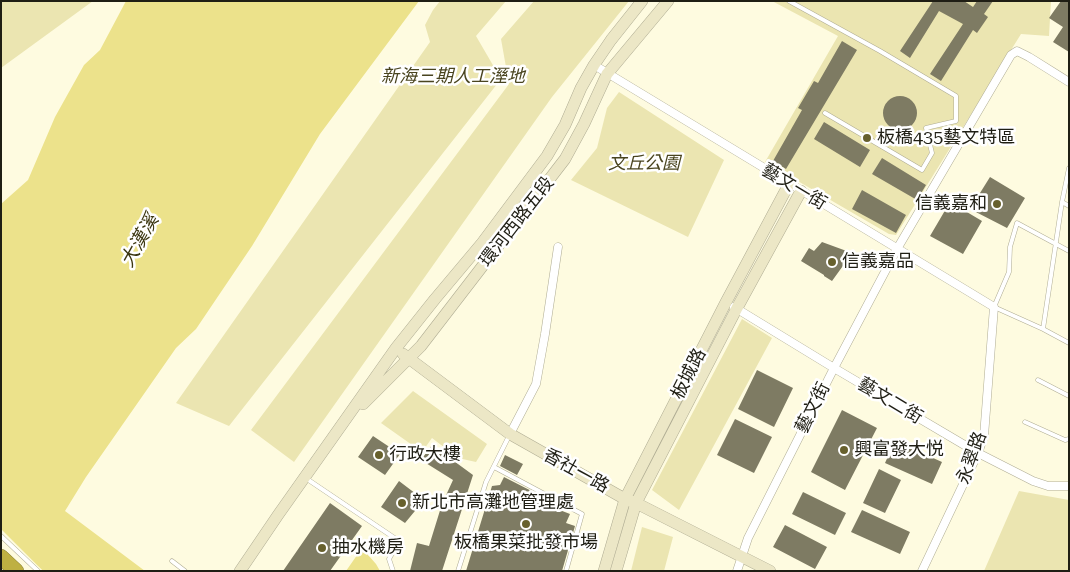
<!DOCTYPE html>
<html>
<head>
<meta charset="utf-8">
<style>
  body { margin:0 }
  #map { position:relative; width:1070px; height:572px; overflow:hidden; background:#fefbe0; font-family:"Roboto Serif",serif }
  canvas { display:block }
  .frame { position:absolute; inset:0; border:2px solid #1f1e14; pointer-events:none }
</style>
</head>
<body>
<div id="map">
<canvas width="1070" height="572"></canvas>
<div class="frame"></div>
</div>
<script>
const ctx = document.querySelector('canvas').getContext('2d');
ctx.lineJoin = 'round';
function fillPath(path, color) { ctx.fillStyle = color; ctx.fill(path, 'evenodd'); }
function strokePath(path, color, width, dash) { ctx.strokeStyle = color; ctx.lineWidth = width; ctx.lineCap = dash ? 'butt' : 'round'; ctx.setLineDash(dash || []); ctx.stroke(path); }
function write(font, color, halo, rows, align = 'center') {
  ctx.font = font + ' "Roboto Serif","Noto Sans TC",serif'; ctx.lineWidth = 5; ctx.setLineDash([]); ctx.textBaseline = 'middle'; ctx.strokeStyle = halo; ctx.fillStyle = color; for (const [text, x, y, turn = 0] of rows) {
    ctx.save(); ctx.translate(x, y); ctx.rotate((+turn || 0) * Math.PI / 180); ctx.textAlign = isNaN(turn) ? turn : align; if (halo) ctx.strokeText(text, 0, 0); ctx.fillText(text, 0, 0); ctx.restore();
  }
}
fillPath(new Path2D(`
  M1,1H93L1,68Z
  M440,1H506L476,36L501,79L229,426L176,403L430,42L425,25L433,10Z
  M534,1H629L552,97L294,462L251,430L509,84L501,39Z
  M772,1H1051L1049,36L1021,34L896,235L889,234L765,162L838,36Z
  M619,92L724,160L688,237L571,180L597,148L607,108Z
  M742,319L772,338L679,510L652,490Z
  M413,391L487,444L476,462L458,458L432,438L422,452L381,423Z
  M1019,491L1069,500V571H984Z
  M642,527L673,537L664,571H631Z`), '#ebe5b1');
fillPath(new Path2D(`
  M126,1H419L320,134L252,246L196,329L176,348L86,477L65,511L145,571H43L32,561L1,571V204L28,180L55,117L84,65L100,50Z
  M362,548L376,564L380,571H346Z`), '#ece28b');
fillPath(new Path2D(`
  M1,529L43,571H39L31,564L26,571H1Z`), '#fefbe0');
fillPath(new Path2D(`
  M933,1H964L973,7L977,1H993L984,14L988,17L977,33L973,30L941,81L930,74L963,24L939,11L910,58L900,51Z
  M1061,1H1069V52L1053,42L1063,27L1049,18Z
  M842,41L857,50L786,169L773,161L802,110L798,108L814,81L818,83Z
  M883 113a17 17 0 1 1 34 0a17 17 0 1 1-34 0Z
  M824,122L870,150L860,167L814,139Z
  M882,158L926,185L917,200L872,174Z
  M990,177L1025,198L1007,228L970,209Z
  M862,190L906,215L896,233L852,209Z
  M950,202L982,221L963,254L930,236Z
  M822,242L852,253L863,258L856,268L845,263L832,281L824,276V275L801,261L809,248L814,251Z
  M757,370L793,388L774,427L738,409Z
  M842,410L877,428L845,490L811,472Z
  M735,419L772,437L754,473L717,455Z
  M373,436L400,454L385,475L358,457Z
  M895,441L942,462L932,484L885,463Z
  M432,445L473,475L442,571H410L417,543L429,546L442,504L453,480L421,460Z
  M505,455L523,464L517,475L500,466Z
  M879,469L901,480L885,513L863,503Z
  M504,477L559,505L557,509L570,514L566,523L575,526L562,571H466L492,486L500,485Z
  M399,481L424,500L405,523L381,507Z
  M803,492L846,513L835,535L792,514Z
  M330,503L362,526L330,571H283Z
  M862,510L910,532L900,554L851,532Z
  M785,525L827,547L815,569L773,547Z`), '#7e7b63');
const lane = new Path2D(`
  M789,1L880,51L956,96V121L926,128L932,153L922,170L825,113
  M1062,202L1069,168
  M1069,251L1017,223L1010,247L1009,272L994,307L1043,329L1069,343
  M1043,329L1062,202L1069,206
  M1038,380L1069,396
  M1025,422L1065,440L1069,439
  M494,467L582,514L566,571
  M307,479L399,541L389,559L393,571
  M1,536L38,571
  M172,561L185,571
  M458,571L486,482L509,436`);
const street = new Path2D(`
  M594,65L994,307L984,436L978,453L922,571
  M734,307L834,368L978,453L1033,481L1048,486H1069
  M510,434L536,384L545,334L558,247
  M737,571L748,538L834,368L897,249L1011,55L1017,51L1029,57L1069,82`);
const secondary = new Path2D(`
  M403,354L510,434L625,499L636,503L770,571
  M363,404L421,346L565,159L584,124L607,74L668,1
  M240,571L278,515L396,348L435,299L482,243L547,156L565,125L581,88L594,65L611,40L642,1
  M604,571L625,499L726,302L789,184
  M616,571L636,503L737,308L801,191`);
const highway = new Path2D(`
  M1,557L16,571`);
strokePath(lane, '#afac93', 5);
strokePath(street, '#afac93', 9);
strokePath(secondary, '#afac93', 12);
strokePath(highway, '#867d32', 16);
strokePath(lane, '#fff', 4);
strokePath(street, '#fff', 8);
strokePath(secondary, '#ece7c6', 11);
strokePath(highway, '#beb042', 15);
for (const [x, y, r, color] of [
  [867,138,5,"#67602d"],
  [997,204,5,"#67602d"],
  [832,262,5,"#67602d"],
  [844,450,5,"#67602d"],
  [379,455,5,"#67602d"],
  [402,503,5,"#67602d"],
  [526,524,5,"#67602d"],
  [322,548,5,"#67602d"]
]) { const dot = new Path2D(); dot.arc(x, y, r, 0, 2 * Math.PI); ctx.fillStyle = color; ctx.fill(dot); strokePath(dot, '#fff', 2); }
write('italic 18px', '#49441f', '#fff', [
  ["新海三期人工溼地",453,77],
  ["文丘公園",644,164]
]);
write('18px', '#1f1e14', '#fff', [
  ["板橋435藝文特區",877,138],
  ["信義嘉和",987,204,"right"],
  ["信義嘉品",842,262],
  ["興富發大悦",854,450],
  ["行政大樓",389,455],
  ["新北市高灘地管理處",412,503],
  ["板橋果菜批發市場",526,543,"center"],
  ["抽水機房",332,548]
], 'left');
write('18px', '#1f1e14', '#fff', [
  ["藝文一街",794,187,31],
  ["環河西路五段",517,222,-52],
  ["板城路",689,374,-63],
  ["藝文二街",890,401,31],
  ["藝文街",813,408,-63],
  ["永翠路",972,458,-70],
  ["香社一路",576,471,29]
]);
write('italic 19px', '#3c3711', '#fff', [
  ["大漢溪",140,241,-61]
]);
</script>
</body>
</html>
